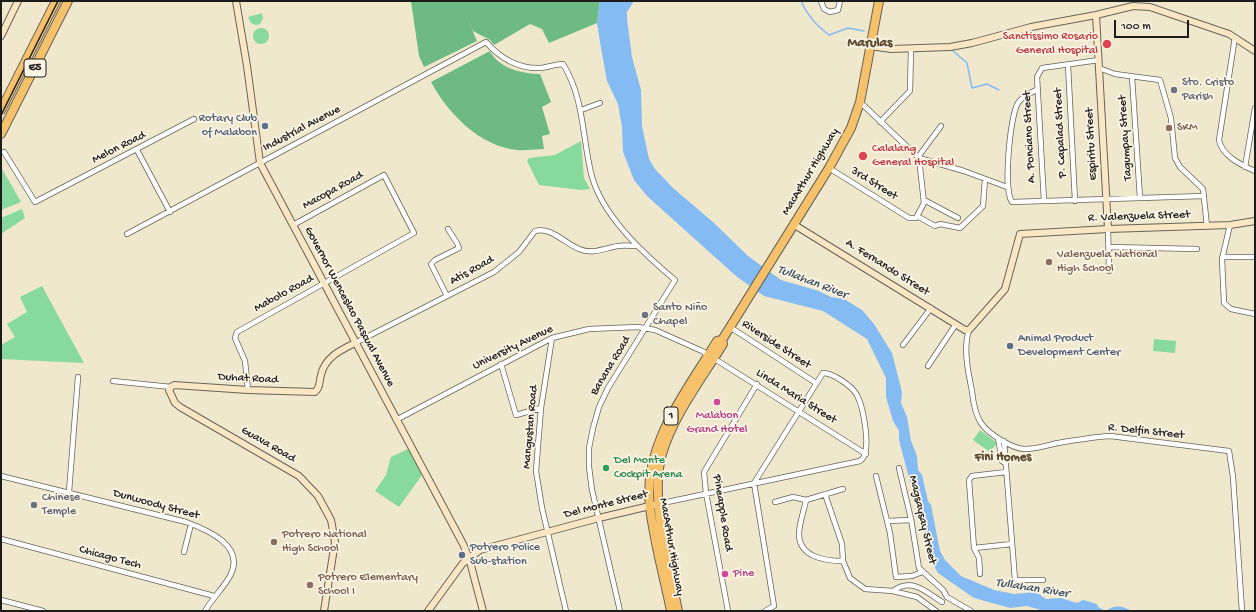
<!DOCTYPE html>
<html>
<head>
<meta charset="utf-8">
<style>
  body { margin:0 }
  #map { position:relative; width:1256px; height:612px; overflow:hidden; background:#efe8cc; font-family:"Gochi Hand",sans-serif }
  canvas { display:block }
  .frame { position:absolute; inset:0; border:2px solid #1c1c1c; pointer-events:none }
  .scale { position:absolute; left:1114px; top:20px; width:75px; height:18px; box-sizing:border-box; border:2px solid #1c1c1c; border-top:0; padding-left:5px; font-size:12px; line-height:14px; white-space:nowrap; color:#1c1c1c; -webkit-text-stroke:3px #fcf5e5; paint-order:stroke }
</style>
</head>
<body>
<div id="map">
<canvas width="1256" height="612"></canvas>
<div class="frame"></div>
<div class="scale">100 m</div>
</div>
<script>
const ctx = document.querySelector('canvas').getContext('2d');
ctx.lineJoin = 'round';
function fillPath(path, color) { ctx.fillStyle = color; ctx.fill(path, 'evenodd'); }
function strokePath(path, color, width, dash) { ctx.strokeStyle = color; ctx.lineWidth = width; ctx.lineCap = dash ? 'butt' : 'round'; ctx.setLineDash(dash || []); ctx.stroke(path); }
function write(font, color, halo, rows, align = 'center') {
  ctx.font = font + ' "Gochi Hand",sans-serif'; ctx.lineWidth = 3.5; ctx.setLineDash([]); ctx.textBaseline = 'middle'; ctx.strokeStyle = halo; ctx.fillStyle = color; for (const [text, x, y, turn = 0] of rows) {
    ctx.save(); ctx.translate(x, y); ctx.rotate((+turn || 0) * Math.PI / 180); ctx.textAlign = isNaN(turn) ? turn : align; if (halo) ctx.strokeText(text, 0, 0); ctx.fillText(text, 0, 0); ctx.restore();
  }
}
fillPath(new Path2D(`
  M262,13L263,18L260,24L256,25L251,23L248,17Z
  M253 36a8 8 0 1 1 16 0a8 8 0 1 1-16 0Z
  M581,141L584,178L590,189L581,190L539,185L527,161L529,158L555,155Z
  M1,167L21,202L1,210Z
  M22,209L25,218L1,234V218Z
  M42,286L84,363L1,359V345L15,337L7,324L27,312L20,297Z
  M1154,339L1176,341L1175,353L1153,351Z
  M980,430L997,443L990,452L973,440Z
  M408,449L422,475L399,507L375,491L386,475L391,457Z`), '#87da9c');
fillPath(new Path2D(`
  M411,1H600L597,23L549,43L542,29L530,24L494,45L490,40L473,31L467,18L477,41L424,67L419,56Z
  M490,51C498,68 523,74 540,74L551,102L542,107L550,134L542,136L544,149C535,149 525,151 517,150C479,146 448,113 431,82Z`), '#6dba84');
fillPath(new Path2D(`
  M600,1H634L627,12V19L632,57L641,90L642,126L649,159L655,169L673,188L714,223L748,256L781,280L819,291L831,297L844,299L862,310L874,324L892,353L902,392L901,403L907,417L911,441L917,456L918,470L922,475L928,501L931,505L940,551L945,560L961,576L994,590L1014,594L1036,592L1046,599L1061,598L1077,603L1083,600L1097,604L1098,607L1106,611C1115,604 1122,606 1132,611H1044L1027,606L1010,608L974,598L938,573L930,558L899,440V431L893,421L886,397V378L867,339L823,311L764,296L736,276L647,196L634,180L623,152L622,127L618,104L607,81L600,42L597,23Z`), '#84bbf3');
strokePath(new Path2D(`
  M801,1C808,16 816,25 829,35L848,28L864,31
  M952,50L967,63L972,88L987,84L999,90`), '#84bbf3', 1.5);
const street = new Path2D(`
  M821,1L824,9L830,12L838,10L840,1
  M1235,37L1219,140C1222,156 1241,165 1255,171
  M1068,65L1075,201
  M1099,68L1115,74L1160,80L1171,118L1175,158L1180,167L1203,189L1207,226
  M1132,77L1140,198
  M1038,89C1031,93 1022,96 1018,103C1010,115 1003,190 1012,202L1204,196
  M860,102L919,158L964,171L1007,187
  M581,110L600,103
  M880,122L910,91L911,49
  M137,150L170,212
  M4,152L35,202L194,119
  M918,157L941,126
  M1245,167L1255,108
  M829,168L909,218H916L924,203L919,158
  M924,200L958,218
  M1044,201L1037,77L1042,68L1099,60
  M917,216L935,226L940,224L960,228L983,206L985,179
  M1230,225L1222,259L1224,303L1231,309L1255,314
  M1108,229L1109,271
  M127,234L486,42C500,58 519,69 541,68C549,67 556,64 563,64C584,98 582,135 591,173C601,215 643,253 675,280L608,388L599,407L593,428L589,448V467L592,490L620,611
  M1109,247L1197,249
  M1223,257H1255
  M447,296L431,264L435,260L459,248L457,243L448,229
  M730,327L816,383
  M969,330C963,348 968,372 972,391C973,401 975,414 981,423C988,434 1013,449 1025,449C1036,449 1048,445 1058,443C1076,440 1093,437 1110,436L1229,451L1233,477L1242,611
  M552,338L541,408L536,471L542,508L566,611
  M355,343L494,272L519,252L535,231C550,226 566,244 579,249C593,255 605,248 618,246C624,245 631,246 637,246
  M903,345L931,308
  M501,364L516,415L541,408
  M928,366L956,324
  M113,381L171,387
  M248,390L245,361L235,338L237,332L414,233L384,175L293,225
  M396,420L552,338L589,329L638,327L655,330L702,351L866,454
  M998,438L1002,461L1005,463
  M1004,441L1015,580H1043
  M899,468L911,519L919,568L943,590L947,597
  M1,476L186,522C208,530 246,546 230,576C224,587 212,599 205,611
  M876,476L890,533L896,577L912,576L922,572
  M69,492L78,377
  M825,494L842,544L843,561L850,578L865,589L893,591L917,597L936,611
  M806,500C804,511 799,524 799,534C799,557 825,561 843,561
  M775,502L793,497L806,500L843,489
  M658,504L860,461C873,453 863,407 857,395C852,386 833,373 823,373L754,483L774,606L765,611
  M887,521L911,520
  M1,539L214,596
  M974,548L1012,544
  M184,552L191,524
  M980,574L979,558L974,548L969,480L972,476L1006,472
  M893,591C912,577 926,592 942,602
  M947,597L971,611
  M1,600L43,611
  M728,611L706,493L704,472L757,384`);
const secondary = new Path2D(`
  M236,1L247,66L260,163L463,544L469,558L483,611
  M1096,15L1108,229
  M1,36L18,1
  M870,46L891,49L950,47L972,43L1031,27L1096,15L1133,6L1150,7L1229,34L1255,51
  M793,224L965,330H969L1005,289L1020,234L1108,229L1230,225L1255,221
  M324,611L335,542L331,520L318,496L299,476L180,407L175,403L169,390L171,387L174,385L248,390L315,392C321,387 319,381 321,375C325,357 341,350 355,343
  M428,611L463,563L480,550L599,518L654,505`);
const highway = new Path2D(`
  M1,110L56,1
  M1,134L68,1
  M671,611C664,576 654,542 650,507C642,445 687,391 717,341L722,340
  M678,611C669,566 649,497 662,454C673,416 702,378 723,344L722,340L829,168L851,128L860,102L879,1`);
strokePath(street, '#66635a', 6);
strokePath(secondary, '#66635a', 8);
strokePath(highway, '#66635a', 10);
strokePath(street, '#fff', 4.5);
strokePath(secondary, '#fbe6c4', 6);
strokePath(highway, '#f5c16b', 8);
strokePath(new Path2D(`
  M1,115L58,1`), '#1c1c1c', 1.5);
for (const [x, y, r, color] of [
  [1107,44,5,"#e0444e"],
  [1174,90,4,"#6b7280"],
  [265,126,4,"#5c6f8a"],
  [1169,128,4,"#8d6e63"],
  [863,156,5,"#e0444e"],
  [1049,262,4,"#8d6e63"],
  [645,315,4,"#6b7280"],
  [1010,346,4,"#5c6f8a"],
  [717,402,4,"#d1479c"],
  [606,468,4,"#2e9e5b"],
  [34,505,4,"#6b7280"],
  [274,542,4,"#8d6e63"],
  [462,555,4,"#5c6f8a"],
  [725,574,4,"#d1479c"],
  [310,585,4,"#8d6e63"]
]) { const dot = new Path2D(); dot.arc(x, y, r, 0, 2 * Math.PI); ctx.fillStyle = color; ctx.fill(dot); strokePath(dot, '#fcf5e5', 1.5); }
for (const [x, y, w] of [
  [35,68,22],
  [671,416,14]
]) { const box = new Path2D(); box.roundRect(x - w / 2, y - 9, w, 18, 3); ctx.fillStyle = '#fcf5e5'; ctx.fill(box); strokePath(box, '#1c1c1c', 1); }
write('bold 11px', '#1c1c1c', null, [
  ["E5",35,68],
  ["1",671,416]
]);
write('12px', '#be3a42', '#fcf5e5', [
  ["Sanctissimo Rosario",1098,37],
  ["General Hospital",1098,51],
  ["Calalang",872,149,"left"],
  ["General Hospital",872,163,"left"]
], 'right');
write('12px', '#5b616d', '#fcf5e5', [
  ["Sto. Cristo",1182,83],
  ["Parish",1182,97],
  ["Santo Niño",653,308],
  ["Chapel",653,322],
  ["Chinese",42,498],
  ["Temple",42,512]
], 'left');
write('12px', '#4e5e75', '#fcf5e5', [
  ["Rotary Club",257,119,"right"],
  ["of Malabon",257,133,"right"],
  ["Animal Product",1018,339],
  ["Development Center",1018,353],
  ["Potrero Police",470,548],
  ["Sub-station",470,562]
], 'left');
write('12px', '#785e54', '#fcf5e5', [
  ["SKM",1177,128],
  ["Valenzuela National",1057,255],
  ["High School",1057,269],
  ["Potrero National",282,535],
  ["High School",282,549],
  ["Potrero Elementary",318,578],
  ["School I",318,592]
], 'left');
write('12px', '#1c1c1c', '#fcf5e5', [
  ["Industrial Avenue",302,129,-28],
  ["P. Capalad Street",1061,133,-93],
  ["A. Ponciano Street",1030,137,-93],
  ["Tagumpay Street",1126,138,-94],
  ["Espiritu Street",1092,144,-93],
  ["Melon Road",119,148,-27],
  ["MacArthur Highway",811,172,-59],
  ["3rd Street",874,184,32],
  ["Macopa Road",333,191,-29],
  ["R. Valenzuela Street",1139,217,-2],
  ["A. Fernando Street",887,268,32],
  ["Atis Road",472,271,-29],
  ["Mabolo Road",284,294,-29],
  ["Governor Wenceslao Pascual Avenue",349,307,62],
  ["Riverside Street",776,345,33],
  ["University Avenue",513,348,-26],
  ["Banana Road",611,366,-59],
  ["Duhat Road",248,379,3],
  ["Linda Maria Street",796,397,32],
  ["Mangustan Road",531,427,-85],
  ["R. Delfin Street",1146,432,6],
  ["Guava Road",268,445,30],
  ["Dunwoody Street",156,505,15],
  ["Del Monte Street",606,505,-14],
  ["Pineapple Road",722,513,81],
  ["Magsaysay Street",922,520,77],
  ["MacArthur Highway",671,547,80],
  ["Chicago Tech",110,558,15]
]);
write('12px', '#b23c85', '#fcf5e5', [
  ["Malabon",717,416],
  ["Grand Hotel",717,430],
  ["Pine",733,574,"left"]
]);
write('12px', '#27864d', '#fcf5e5', [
  ["Del Monte",614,461],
  ["Cockpit Arena",614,475]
], 'left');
write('italic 13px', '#405467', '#fcf5e5', [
  ["Tullahan River",812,283,21],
  ["Tullahan River",1032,589,9]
]);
write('bold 13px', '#5e4c32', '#fcf5e5', [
  ["Fini Homes",1003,458]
]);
write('bold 14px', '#5e4c32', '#fcf5e5', [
  ["Marulas",870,44]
]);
</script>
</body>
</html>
